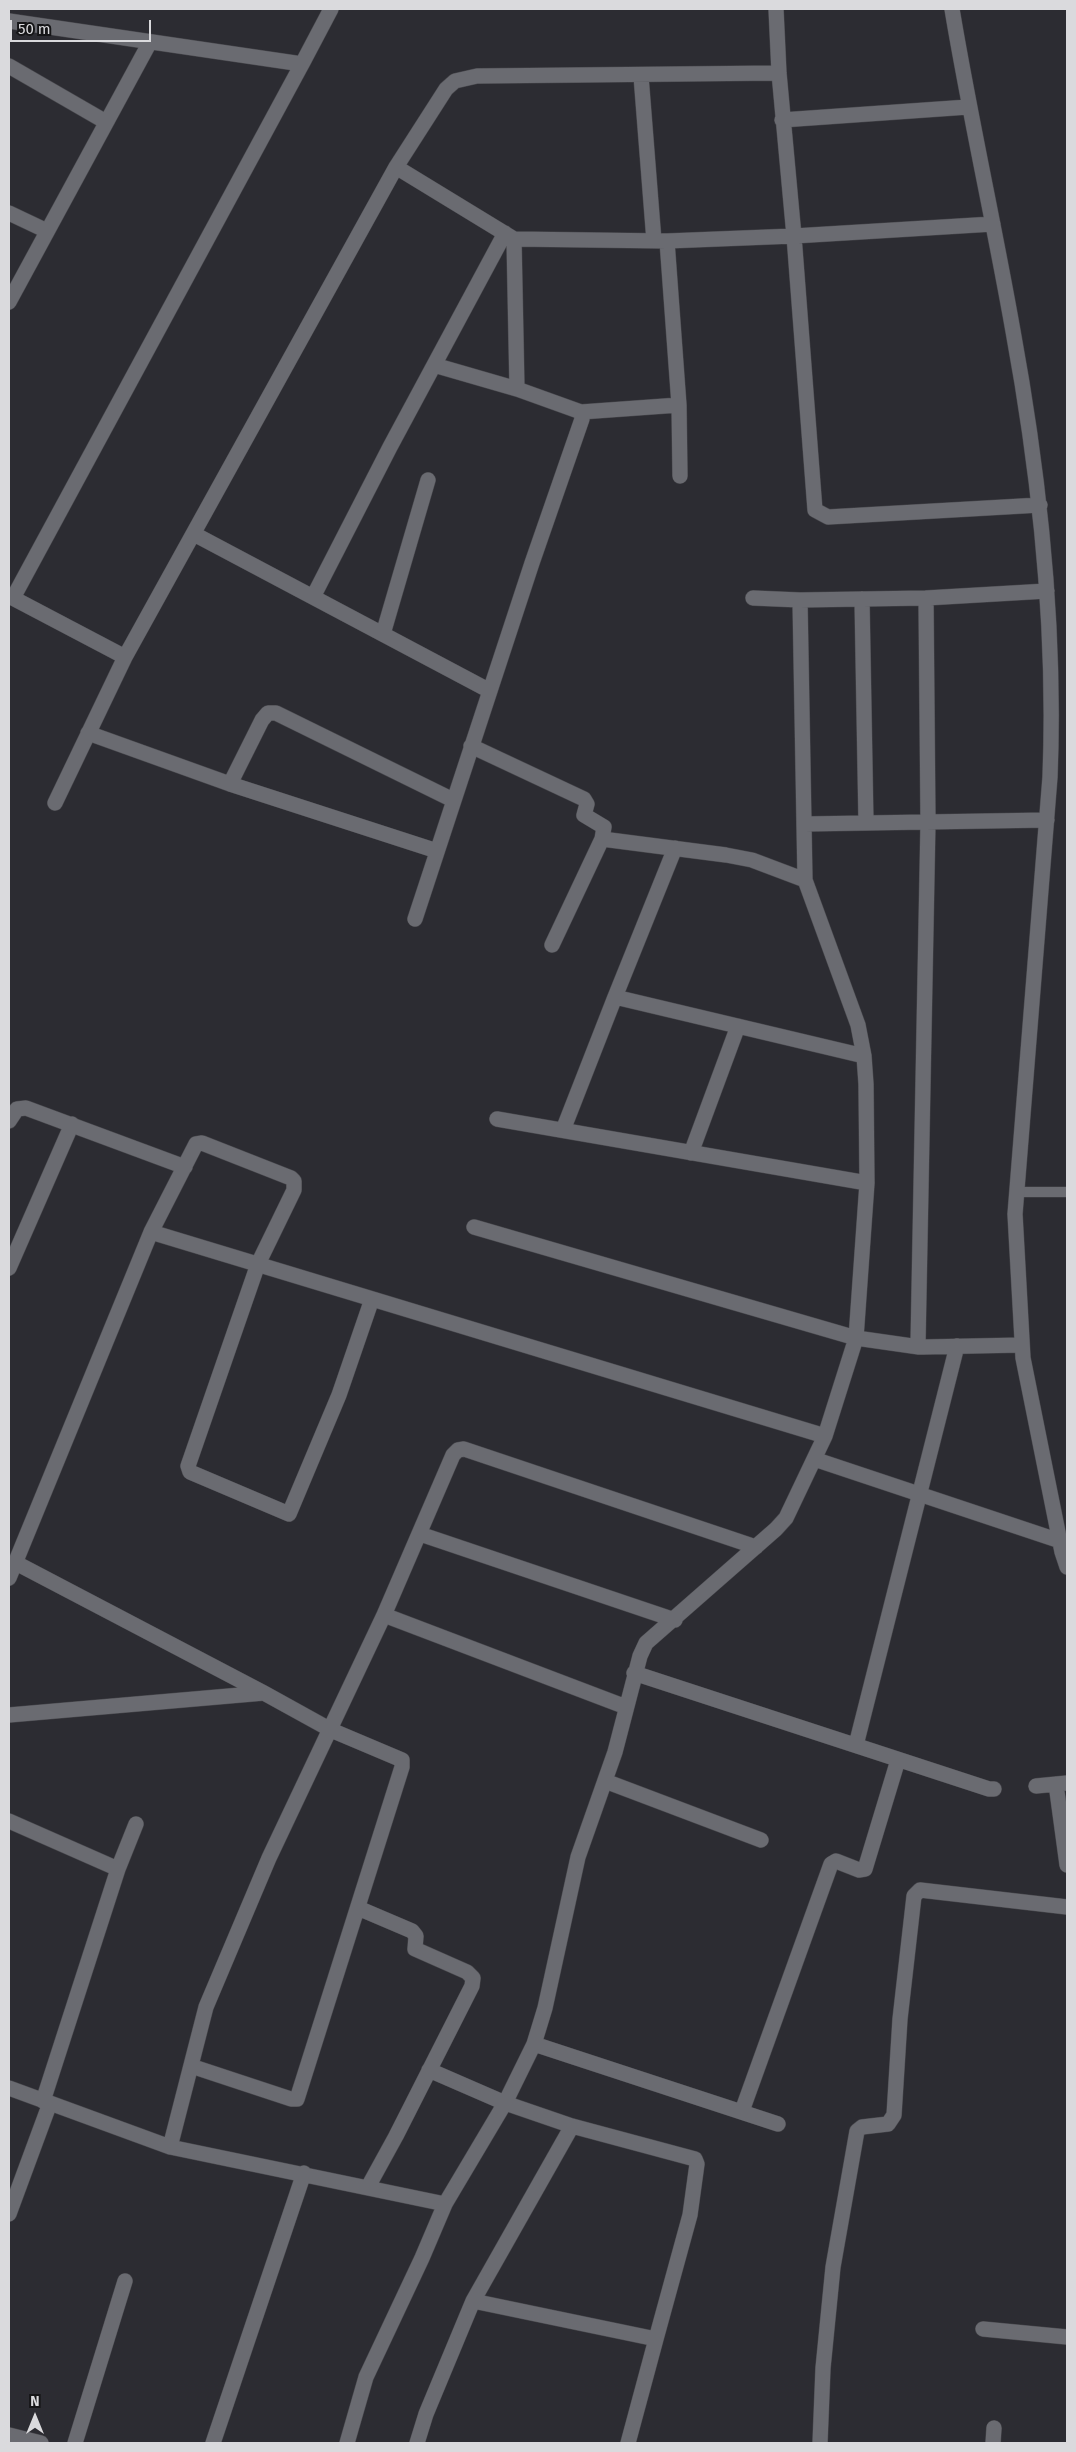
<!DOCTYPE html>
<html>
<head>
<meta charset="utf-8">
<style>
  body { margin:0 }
  #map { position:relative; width:1076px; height:2452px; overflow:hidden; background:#2c2c32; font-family:"Fira Sans",sans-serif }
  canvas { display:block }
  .frame { position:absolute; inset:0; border:10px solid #dadadd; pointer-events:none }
  .north { position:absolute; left:10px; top:2392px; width:50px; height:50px; -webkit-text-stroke:4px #151517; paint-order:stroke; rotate:0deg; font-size:14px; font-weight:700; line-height:20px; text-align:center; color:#dadadd }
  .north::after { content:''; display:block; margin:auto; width:18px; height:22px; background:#dadadd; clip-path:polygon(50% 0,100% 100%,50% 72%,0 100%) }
  .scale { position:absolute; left:10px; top:20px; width:141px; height:22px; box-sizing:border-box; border:2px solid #dadadd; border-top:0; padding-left:6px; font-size:15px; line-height:18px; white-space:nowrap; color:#dadadd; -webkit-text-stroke:4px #151517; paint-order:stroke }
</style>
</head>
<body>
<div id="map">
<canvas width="1076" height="2452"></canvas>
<div class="frame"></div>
<div class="north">N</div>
<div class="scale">50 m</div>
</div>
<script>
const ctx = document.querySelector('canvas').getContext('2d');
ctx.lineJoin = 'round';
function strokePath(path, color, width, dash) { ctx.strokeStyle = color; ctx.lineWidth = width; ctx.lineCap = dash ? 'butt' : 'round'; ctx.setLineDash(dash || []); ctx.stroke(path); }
const service = new Path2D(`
  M1017,1192H1067`);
const minor = new Path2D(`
  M776,9L779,73L794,236L815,510L828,517L1040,505
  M952,9C970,117 994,223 1013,331C1040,478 1056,627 1050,777L1015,1214L1023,1358L1062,1552L1067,1567
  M9,21L302,64L331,9
  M9,66L106,122
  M641,76L654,241
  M782,120L968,107
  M396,167L514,239L667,241L794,236L993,224
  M9,213L47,231
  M514,239L517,389L581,412L679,405L667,241
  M9,302L150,42
  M434,365L517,389
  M679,405L680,476
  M194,534L490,691
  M9,596L125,657
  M313,597L390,447L505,233
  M13,598L302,64
  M753,598L800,600L926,598
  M862,599L866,823
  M383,634L428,480
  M88,733L230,784L437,851
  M471,746L584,799L587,804L584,815L604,827L602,839L552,945
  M230,784L262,720L268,713H276L453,800
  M55,803L125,657L396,167L446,89L455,81L477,76L779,73
  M805,824L1047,820
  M602,839L726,855L752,860L805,880
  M415,919L532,563L582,419L581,412
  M615,997L675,848
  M497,1119L867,1183
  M9,1121L17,1109L26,1108L185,1167
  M563,1130L615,997L864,1056
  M691,1153L738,1026
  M474,1227L856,1338L919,1347
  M151,1232L825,1436
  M9,1268L72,1124
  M1022,1345L923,1347H919L918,1344L928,822L926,598L1047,591
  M814,1459L1060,1541
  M420,1534L675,1620
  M16,1563L264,1693L331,1730L402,1760V1767L297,2099H291L191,2066
  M9,1578L151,1232L196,1144L202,1143L291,1178L294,1181V1190L258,1264L188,1466L190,1472L289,1514L339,1395L372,1299
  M384,1615L626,1707
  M634,1673L989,1789H994
  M9,1715L264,1693
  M856,1745L957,1346
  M605,1781L761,1840
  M1056,1784L1067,1865
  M1036,1786L1067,1783
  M9,1821L118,1869
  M358,1908L412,1931L416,1936L415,1949L467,1972L473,1978L472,1986L396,2136L368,2187
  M534,2044L778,2124
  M429,2070L505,2103L572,2126L695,2159L697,2164L690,2215L656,2339
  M9,2088L170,2147L445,2204
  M43,2101L118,1869L136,1824
  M742,2111L831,1864L836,1861L859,1870L865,1869L898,1760
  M170,2147L206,2007L269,1858L384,1615L453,1455L458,1450L464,1449L756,1547
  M9,2214L50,2103
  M473,2301L656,2339L628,2443
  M983,2329L1067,2337
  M9,2435L41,2443
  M75,2443L125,2281
  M213,2443L304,2173
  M347,2443L366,2377L422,2258L445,2204L505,2103L534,2044L545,2008L578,1857L615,1752L640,1656L646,1643L776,1529L786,1518L825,1436L856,1338L867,1183L866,1084L864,1056L858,1025L805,880L800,600
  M417,2443L426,2414L473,2301L572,2126
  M820,2443L823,2368L833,2267L857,2131L862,2127L888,2124L894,2115L900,2019L914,1896L920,1890L1067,1907
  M993,2443L994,2428`);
strokePath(service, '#48484d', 11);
strokePath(minor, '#48484d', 16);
strokePath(service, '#6a6b71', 10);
strokePath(minor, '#6a6b71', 15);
</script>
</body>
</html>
